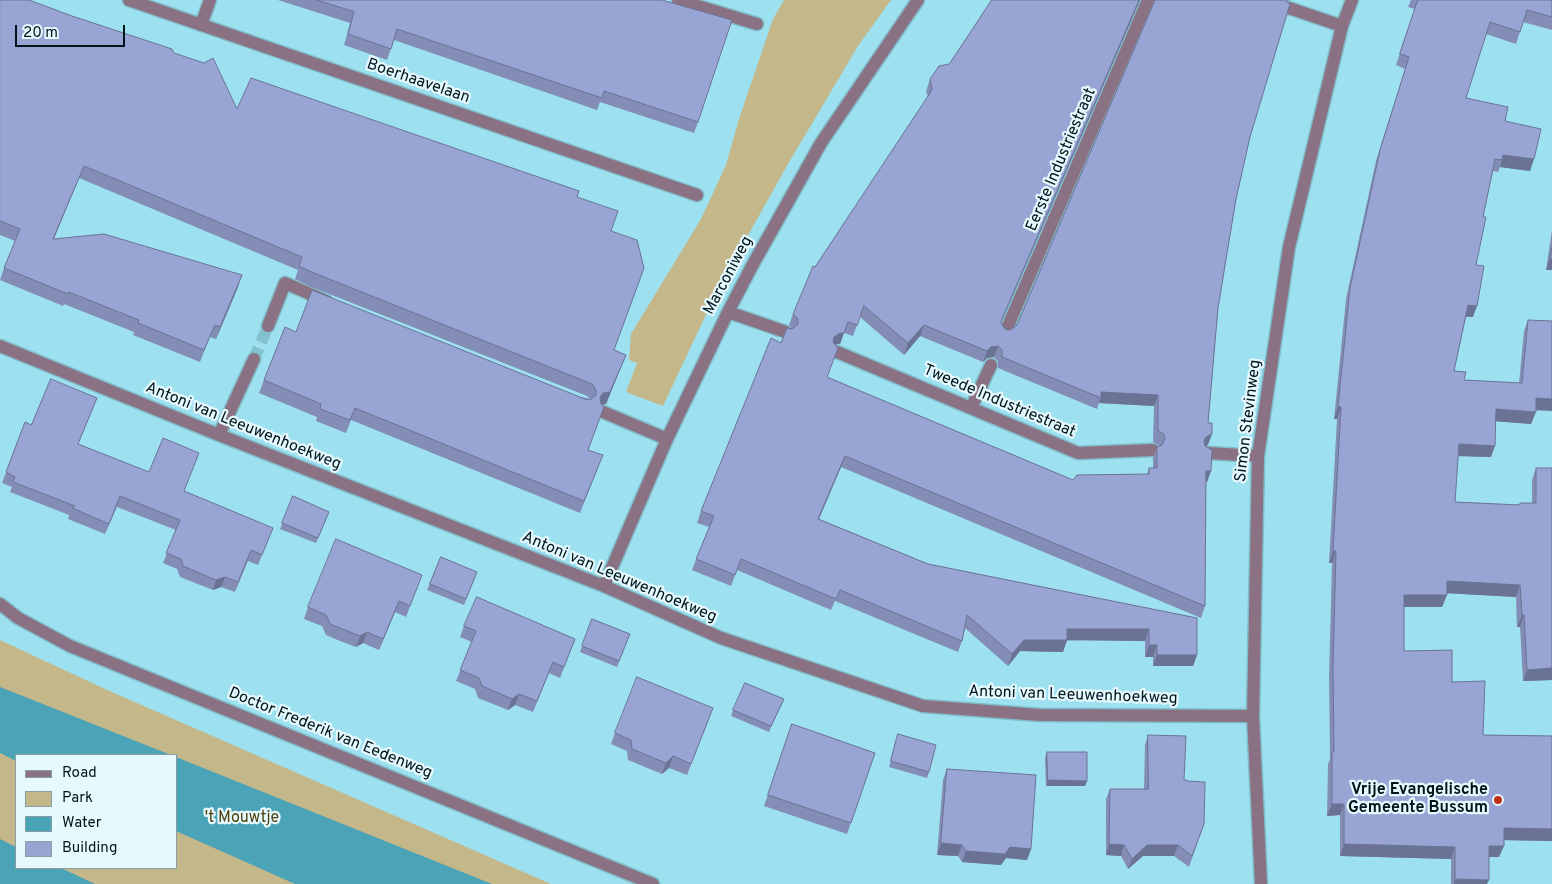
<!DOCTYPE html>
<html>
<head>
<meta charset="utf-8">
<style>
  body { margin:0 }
  #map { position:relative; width:1552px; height:884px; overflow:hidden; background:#9de1f0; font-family:Overpass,sans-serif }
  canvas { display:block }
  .legend { position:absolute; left:15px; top:754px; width:162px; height:115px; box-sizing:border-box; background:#e5f9fe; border:1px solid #899ea3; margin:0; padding:6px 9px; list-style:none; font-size:15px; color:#00151a }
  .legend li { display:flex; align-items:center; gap:10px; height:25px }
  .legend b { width:25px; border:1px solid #899ea3 }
  .scale { position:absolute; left:15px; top:25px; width:110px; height:22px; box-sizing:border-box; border:2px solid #00151a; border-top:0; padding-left:6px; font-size:15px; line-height:18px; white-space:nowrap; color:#00151a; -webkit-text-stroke:4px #e5f9fe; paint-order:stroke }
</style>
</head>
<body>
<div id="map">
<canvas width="1552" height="884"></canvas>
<ul class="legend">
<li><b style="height:6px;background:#8a7284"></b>Road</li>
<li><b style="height:14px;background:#c4b78a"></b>Park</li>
<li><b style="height:14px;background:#4aa3b6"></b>Water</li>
<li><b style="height:14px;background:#98a4d4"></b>Building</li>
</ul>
<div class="scale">20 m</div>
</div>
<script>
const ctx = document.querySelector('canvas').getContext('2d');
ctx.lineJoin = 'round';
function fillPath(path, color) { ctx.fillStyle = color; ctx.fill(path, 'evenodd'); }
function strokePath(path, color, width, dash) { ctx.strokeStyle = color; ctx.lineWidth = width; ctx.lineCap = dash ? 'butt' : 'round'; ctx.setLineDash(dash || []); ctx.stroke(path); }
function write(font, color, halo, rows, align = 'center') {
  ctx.font = font + ' Overpass,sans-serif'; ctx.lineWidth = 4.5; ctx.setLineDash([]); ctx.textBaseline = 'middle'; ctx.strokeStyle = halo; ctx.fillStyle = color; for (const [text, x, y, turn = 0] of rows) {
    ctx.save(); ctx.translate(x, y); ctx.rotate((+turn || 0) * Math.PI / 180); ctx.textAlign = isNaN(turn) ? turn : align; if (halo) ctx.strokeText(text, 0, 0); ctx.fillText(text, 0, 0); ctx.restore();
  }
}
fillPath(new Path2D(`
  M784,0H891L858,46L788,164L720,285L663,406L626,392L637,363L629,360L631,334L701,219L726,165L739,119L773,19Z
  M0,640L105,689L551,884H0ZM16,755H176V868H16Z`), '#c4b78a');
fillPath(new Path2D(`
  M0,687L171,755H16V761L0,753Z
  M176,757L492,884H295L176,831Z
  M0,839L16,847V868H61L95,884H0Z`), '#4aa3b6');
strokePath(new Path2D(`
  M254,359L268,326`), '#85c2d0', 12, [12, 6]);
const minor = new Path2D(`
  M129,0L697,195
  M678,0L757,24
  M1289,8L1342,26
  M201,25L210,0
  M728,312L786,332
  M268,326L285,283L326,301
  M1005,333L1148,0
  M0,346L219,435L604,586L721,638L923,706L1040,715L1253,716
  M837,352L1078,453L1153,450
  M971,408L991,365
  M603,412L667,439
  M219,435L254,359
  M1208,453L1258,456
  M604,586L667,439L728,312L752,266L821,143L918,0
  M0,604L18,618L70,646L653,884
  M1261,884L1253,716L1258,456L1289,247L1342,26L1352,0`);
strokePath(minor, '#81bcc9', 15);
strokePath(minor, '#8a7284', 12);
fillPath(new Path2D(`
  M0,0L174,53L237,109L577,197L611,231L614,350L621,367L606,404L602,405L588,450L598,468L580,513L351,420L346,433L316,421L317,417L259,393L264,380L296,332L590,399L587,396L309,286L295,279L298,270L79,178L54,239L238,287L216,339L210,337L200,362L133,335L134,332L64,304L63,306L0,280L4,268L15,241L0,235Z
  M278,0H662L698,122L694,133L600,102L597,110L394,40L387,60L344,45L350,23Z
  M992,0H1140L1001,321V323L1005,329L1010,330L1017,325L1155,0H1291L1287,1L1250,137L1236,199L1218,308L1208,423V445L1206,446L1211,471L1207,482H1206L1205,606L1201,618L841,467L819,519L928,564L1197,618V655L1193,666H1153V657H1145V641L1067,640L1063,652L1020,651L1008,666L965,628L962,641L958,652L835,601L831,610L737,570L731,586L692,570L709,527L697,523L701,511L781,343L792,328L789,325L793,314L815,267L928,97L926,91L930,79L949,64ZM860,317L904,355L920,336L983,362L987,358L994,357L998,361V368L1097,409L1099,403L1154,406L1153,442L1160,446L1157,447L1153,458V468H1149L1147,474L1073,480L827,377L835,345L840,344L844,333L853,336Z
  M1411,0H1552V30L1523,22L1516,44L1486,34L1466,98L1505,121L1530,171L1500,167L1498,172L1493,171L1483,217L1476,265L1473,317H1466L1454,371L1464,380L1519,383L1524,331L1528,320L1536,410L1531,424L1496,421L1491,457L1458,456L1455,502L1519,505L1520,503H1532V480L1536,468L1552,680L1523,681L1520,627H1517L1516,597L1447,593L1442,607H1404V651L1452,682L1483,735L1552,736V841L1504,840L1499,857H1489L1487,884H1451V859L1340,856V815L1327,816L1328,764L1330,759L1329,677L1332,563H1329L1337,419H1334L1346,299L1376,161L1405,69L1396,65L1415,9L1408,7Z
  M1552,230V270H1546Z
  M97,398L78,444L184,491L273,528L258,565L248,561L235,592L221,587L213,590L180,577L177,569L163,563L176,530L117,507L105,534L68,519L69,515L10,492L12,487L2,483L25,422L31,425Z
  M293,496L329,512L316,543L280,529Z
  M441,557L477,572L464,605L427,590Z
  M422,575L406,617L395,612L379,650L363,643L356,647L340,641L326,635L322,626L304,619L308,607Z
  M592,619L630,634L617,667L580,652Z
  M464,626L575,639L560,678L549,673L533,712L515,705L508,710L478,698L475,689L456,681L472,642L460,637Z
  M784,699L769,732L731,716L733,710Z
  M713,708L687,775L669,768L662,774L628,760L627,751L611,744L615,733Z
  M792,724L875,753L847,834L764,806Z
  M898,734L929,772L927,778L889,767Z
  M1148,735L1184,780L1187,781L1204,824L1189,867L1174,856H1143L1128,869L1121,856L1106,855V799L1110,789H1144L1145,745Z
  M1047,752L1087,781L1085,786H1046L1045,758Z
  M947,769L1031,849L1027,860L1006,858L1001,865L962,862L958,856L937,855L943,780Z`), '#838db6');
fillPath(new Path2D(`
  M1139,0H1140L998,330L1002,319Z
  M1503,155L1534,159L1530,171L1500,167Z
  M84,166L79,178L48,252L53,239Z
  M1550,258L1552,259V270H1546Z
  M242,275L238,287L216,339L220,327Z
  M1468,305L1477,306L1473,317L1464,316Z
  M848,322L840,344H836L830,348L834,337L840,333Z
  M924,325L920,336L904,355L908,343Z
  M998,346L994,357L987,358L983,362L987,351L991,347Z
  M626,355L606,404L599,405L600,397Z
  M1101,392L1158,395L1154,406L1099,403L1101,398Z
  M1536,398L1552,399V411L1532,410Z
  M1338,407H1341L1337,419H1334Z
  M1496,409L1536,412L1531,424L1492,421Z
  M1212,434L1208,445L1202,448L1206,437Z
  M1459,444L1495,446L1491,457L1455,456Z
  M845,456L841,467L814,530L818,519Z
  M1206,471H1211L1207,482H1202Z
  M1333,551H1336L1332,563H1329Z
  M225,577L221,587L213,590L216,580Z
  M1447,581L1520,585L1516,597L1443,593Z
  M1404,595H1447L1442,607H1400Z
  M399,601L395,612L379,650L383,639Z
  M1522,615H1524L1520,627H1517Z
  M1067,629H1149L1145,641L1063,640Z
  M367,632L363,643L356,647L360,636Z
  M1024,640H1067L1063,652L1020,651L1008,666L1012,654Z
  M1149,645H1157L1153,657H1145Z
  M1157,655H1197L1193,666H1153Z
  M1552,668V680L1523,681L1527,670Z
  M519,694L515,705L508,710L512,699Z
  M673,756L669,768L662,774L666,763Z
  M1048,780L1087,781L1085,786H1046Z
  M1332,804H1344L1340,815L1327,816Z
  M1504,828L1552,829V841L1499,840Z
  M941,843L962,845L958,856L937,855Z
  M1109,844L1124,845L1121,856L1106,855Z
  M1344,844L1455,847L1451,859L1340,856Z
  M1147,845H1178L1174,856H1143L1128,869L1132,859Z
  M1489,846H1504L1499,857H1485Z
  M1010,847L1031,849L1027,860L1006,858L1001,865L962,862L966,851Z
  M1455,879L1489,880L1487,884H1454Z`), '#6a7394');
const building = new Path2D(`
  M0,0H29L72,16L172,49L174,53L204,63L213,58L237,109L251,78L579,191L577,197L618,211L611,231L637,240L644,268L614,350L626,355L610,392L603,393L600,397L601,404L604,407L588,450L603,455L584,501L355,408L350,420L320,409L321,404L264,380L285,327L296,332L312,290L585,399L590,400L596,395V390L592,384L314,273L299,266L302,257L84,166L53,239L104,234L242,275L220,327L215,325L204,350L138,323L139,320L69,292L68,294L4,268L20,229L0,221Z
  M317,0H662L732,20L698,122L604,91L602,98L397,29L391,49L348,34L354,12Z
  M992,0H1139L1002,319L1001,323L1005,329L1010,330L1017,325L1155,0H1286L1287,2L1290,4L1250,137L1236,199L1218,308L1208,423H1212V434L1206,437L1204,441L1205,446L1212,450L1211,471H1206L1205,606L845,456L818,519L928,564L1197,618V655H1157V645H1149V629H1067V640H1024L1012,654L967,615L962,641L840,590L836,599L741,559L735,575L696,559L714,516L701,511L771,338L781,343L787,328L792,329L798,324V319L793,314L813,266L815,267L932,90L930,79L939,66L949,64ZM864,306L908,343L924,325L987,351L991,347L998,346L1002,350V357L1101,398V392L1158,395V431L1164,434L1165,439L1162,445L1157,447V468H1149V474L1077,475L1073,480L827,377L838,348L833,342L834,337L840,333H844L848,322L857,325Z
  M1418,0H1552V17L1527,10L1520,32L1490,22L1466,98L1508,107L1505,121L1541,129L1534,159L1503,155L1502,160L1495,159L1483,217H1486L1476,265L1484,266L1477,306L1468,305L1454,371L1466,372L1464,380L1522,383L1528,320L1552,321V399L1536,398V412L1496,409L1495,446L1459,444L1455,502L1520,505V503H1536V468H1552V668L1527,670L1524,615H1522L1520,585L1447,581V595H1404V651L1452,650V682L1485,681L1483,735L1552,736V829L1504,828V846H1489V880L1455,879V847L1344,844V804H1332V752H1334L1333,665L1336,551H1333L1341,407H1338L1350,288L1380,150L1409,57L1400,54Z
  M1552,247V259L1550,258Z
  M51,379L97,398L78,444L149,472L163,438L199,453L184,491L273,528L262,555L251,550L238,582L225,577L216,580L183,566L181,559L166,553L180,520L120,496L109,524L72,508L75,506L13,482L15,477L6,472L25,422L31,425Z
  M293,496L329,512L318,538L282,523Z
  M336,539L422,575L410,606L399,601L383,639L367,632L360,636L330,624L326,615L308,607Z
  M441,557L477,572L466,599L430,584Z
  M477,597L575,639L564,667L553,662L537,701L519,694L512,699L482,686L479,678L460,670L476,631L464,626Z
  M592,619L630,634L619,661L582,646Z
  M637,677L713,708L691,764L673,756L666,763L632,749L631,740L615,733Z
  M745,683L784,699L771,726L733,710Z
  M792,724L875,753L851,823L768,795Z
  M898,734L936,745L929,772L891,761Z
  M1148,735L1186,736L1184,780H1187V781L1205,782L1204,824L1192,856L1178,845H1147L1132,859L1124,845L1109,844L1110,789H1148Z
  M1047,752H1087V781L1048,780Z
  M947,769L1036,775L1031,849L1010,847L1005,854L966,851L962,845L941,843Z`);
fillPath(building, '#98a4d4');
strokePath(building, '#6a7394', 1);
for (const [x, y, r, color] of [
  [1498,800,5,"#bc3211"]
]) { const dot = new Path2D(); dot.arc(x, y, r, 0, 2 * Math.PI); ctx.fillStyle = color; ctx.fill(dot); strokePath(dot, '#e5f9fe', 2); }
write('16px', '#00151a', '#e5f9fe', [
  ["Boerhaavelaan",418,82,19],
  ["Eerste Industriestraat",1062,160,-67],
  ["Marconiweg",729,276,-62],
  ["Tweede Industriestraat",999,402,23],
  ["Simon Stevinweg",1249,421,-83],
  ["Antoni van Leeuwenhoekweg",243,427,22],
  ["Antoni van Leeuwenhoekweg",619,578,23],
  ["Antoni van Leeuwenhoekweg",1073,696,2],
  ["Doctor Frederik van Eedenweg",330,734,22]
]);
write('bold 16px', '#00151a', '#e5f9fe', [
  ["Vrije Evangelische",1488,791],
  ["Gemeente Bussum",1488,809]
], 'right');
write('16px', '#50420c', '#e5f9fe', [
  ["'t Mouwtje",242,819]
]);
</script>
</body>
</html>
